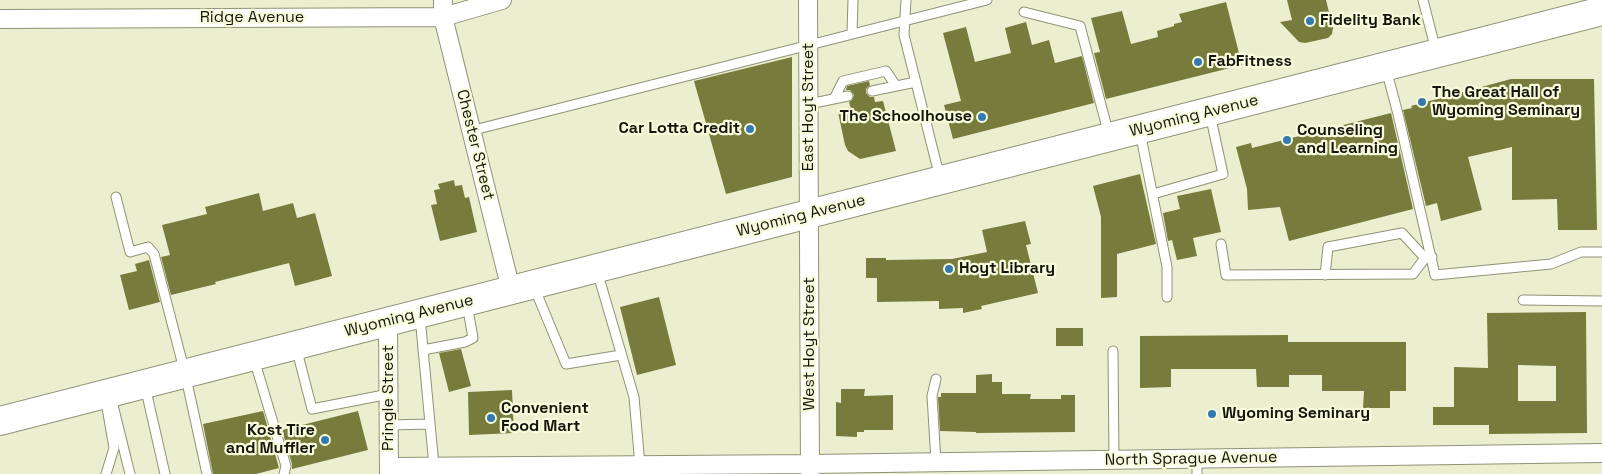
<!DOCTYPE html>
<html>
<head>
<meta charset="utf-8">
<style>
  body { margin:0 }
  canvas { display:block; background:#ebefcf }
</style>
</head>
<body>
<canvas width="1602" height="474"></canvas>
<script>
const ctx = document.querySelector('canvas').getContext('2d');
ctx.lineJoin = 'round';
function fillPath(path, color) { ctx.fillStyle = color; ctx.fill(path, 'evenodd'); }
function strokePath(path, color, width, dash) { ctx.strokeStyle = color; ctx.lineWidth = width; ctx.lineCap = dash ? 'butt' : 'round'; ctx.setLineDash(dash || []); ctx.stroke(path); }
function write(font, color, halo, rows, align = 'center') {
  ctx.font = font + ' "Space Grotesk",sans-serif'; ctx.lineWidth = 4.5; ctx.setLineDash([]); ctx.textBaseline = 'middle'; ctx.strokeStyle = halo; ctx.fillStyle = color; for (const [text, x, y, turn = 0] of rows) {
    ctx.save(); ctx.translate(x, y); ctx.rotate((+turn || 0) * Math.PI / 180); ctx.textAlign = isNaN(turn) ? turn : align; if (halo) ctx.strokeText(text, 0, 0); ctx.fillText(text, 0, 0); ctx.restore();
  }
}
fillPath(new Path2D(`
  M1287,0H1326L1333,28L1332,34L1328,38L1305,43L1299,42L1280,22L1292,20Z
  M1226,2L1242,65L1106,99L1094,53L1100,52L1091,18L1122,11L1131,44L1158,37L1157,31L1174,26V24L1182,22L1179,14Z
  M1026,22L1032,45L1049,40L1055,63L1082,56L1094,103L953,139L944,105L961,101L943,33L966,27L975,62L1011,53L1005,28Z
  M792,57V177L726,194L694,81Z
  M1511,79H1594L1597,230H1558L1557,199L1512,200V147L1468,157L1482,210L1441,221L1437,203L1426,206L1403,110L1412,108L1411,106Z
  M869,81L870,85L866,89V93L870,97H874L875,102L883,101L896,151L860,159L848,151L845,145L838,112L851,109L849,102L852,100L854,95L850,90H846L847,86Z
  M1391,113L1413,209L1289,241L1280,207L1248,210L1247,189L1236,147L1251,143L1252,148Z
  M1140,174L1156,244L1117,254V297L1101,298V217L1093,186Z
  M454,180L455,186L462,185L465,198L469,197L477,232L440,241L431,205L437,204L434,190L440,189L438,184Z
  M1211,189L1221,232L1193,238L1197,256L1177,260L1172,240L1168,241L1163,213L1180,209L1177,196Z
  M259,193L263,211L293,203L297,218L315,213L332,276L295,286L289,263L215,282L216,284L171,295L161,257L170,255L162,225L207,214L205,207Z
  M1025,221L1031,244L1026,245L1038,293L981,306L982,309L963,313V308L939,309V301L877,302V278H866V258H886V260L952,259L987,252L982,230Z
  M149,260L160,302L129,310L120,275L137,271L135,264Z
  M659,297L676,365L637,375L620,307Z
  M1586,312L1587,433L1489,434V425H1433V407H1454V367L1488,368L1487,313ZM1518,365L1556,366V401H1518Z
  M1056,328H1083V346H1056Z
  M1288,335V342H1406V391H1390V408H1363L1364,391H1322V375H1289V387H1257L1256,369H1171V387L1140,388V336Z
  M461,349L471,386L449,392L439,353Z
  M992,374V382H1002V394H1031L1030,399H1061V395H1075V432L976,433V432L940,431L938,397H941V393H976V375Z
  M841,389H865L864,396L893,395V430H864V432H857V437L836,436V402L841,403Z
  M512,390L514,433L469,435L468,392Z
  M263,411L279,468L256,474H213L203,424Z
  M358,411L368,450L292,469V464L282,430Z`), '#777c3c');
const service = new Path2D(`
  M906,0L904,35L940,178
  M1423,0L1436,51
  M1024,12L1080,26L1109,135
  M852,33L853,0
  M1386,69L1398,114L1435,275L1551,264L1581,252H1602
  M872,91L916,82
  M834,99L843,81L886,71L896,86
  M809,104L848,96
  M470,131L987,0
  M1140,132L1167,267V297
  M1153,194L1223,174L1210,114
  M116,197L130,252L148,247L154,254L185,373L207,474
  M1221,244L1226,275L1413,274L1425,258L1432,257
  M597,271L634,397L640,465
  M1325,275L1328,247L1402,233L1425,258
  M534,287L566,364L621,355
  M1523,300L1602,301
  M420,317L434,466
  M296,347L312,409L389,394
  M423,350L465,342L473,338L467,304
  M1113,351L1114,460
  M254,359L286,466L284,474
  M936,379L932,396L936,462
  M145,386L165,474
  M105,396L114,448L106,474
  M111,397L130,474
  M389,425L430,424
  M1197,459V474`);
const minor = new Path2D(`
  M443,0V17L511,290
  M808,0L810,474
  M0,19L443,17L502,0
  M388,321L389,474
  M389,467L810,464L1602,453`);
const primary = new Path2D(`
  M0,421L1602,11`);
strokePath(service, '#8f9275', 11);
strokePath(minor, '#8f9275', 20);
strokePath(primary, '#8f9275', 30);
strokePath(service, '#fff', 9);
strokePath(minor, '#fff', 18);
strokePath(primary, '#fff', 28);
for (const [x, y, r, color] of [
  [1310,21,5,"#347aaf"],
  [1198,62,5,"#347aaf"],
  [1422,102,5,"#347aaf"],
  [982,117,5,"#347aaf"],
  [750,129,5,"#347aaf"],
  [1287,140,5,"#347aaf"],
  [949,269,5,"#347aaf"],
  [1212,414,5,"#347aaf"],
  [491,418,5,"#347aaf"],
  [325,440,5,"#347aaf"]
]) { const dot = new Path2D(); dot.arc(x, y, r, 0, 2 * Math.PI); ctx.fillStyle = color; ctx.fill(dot); strokePath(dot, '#f8fcdc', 2); }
write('16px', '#15160b', '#f8fcdc', [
  ["Ridge Avenue",252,18],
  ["East Hoyt Street",809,107,-90],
  ["Wyoming Avenue",1194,116,-14],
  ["Chester Street",475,145,76],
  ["Wyoming Avenue",801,216,-14],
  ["Wyoming Avenue",409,316,-14],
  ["West Hoyt Street",810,344,-90],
  ["Pringle Street",389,398,-90],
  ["North Sprague Avenue",1191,459,-1]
]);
write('bold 16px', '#15160b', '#f8fcdc', [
  ["Fidelity Bank",1320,21],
  ["FabFitness",1208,62],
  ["The Great Hall of",1432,93],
  ["Wyoming Seminary",1432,111],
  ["The Schoolhouse",972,117,"right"],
  ["Car Lotta Credit",740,129,"right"],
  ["Counseling",1297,131],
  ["and Learning",1297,149],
  ["Hoyt Library",959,269],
  ["Convenient",501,409],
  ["Food Mart",501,427],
  ["Wyoming Seminary",1222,414],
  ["Kost Tire",315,431,"right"],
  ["and Muffler",315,449,"right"]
], 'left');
</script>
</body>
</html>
